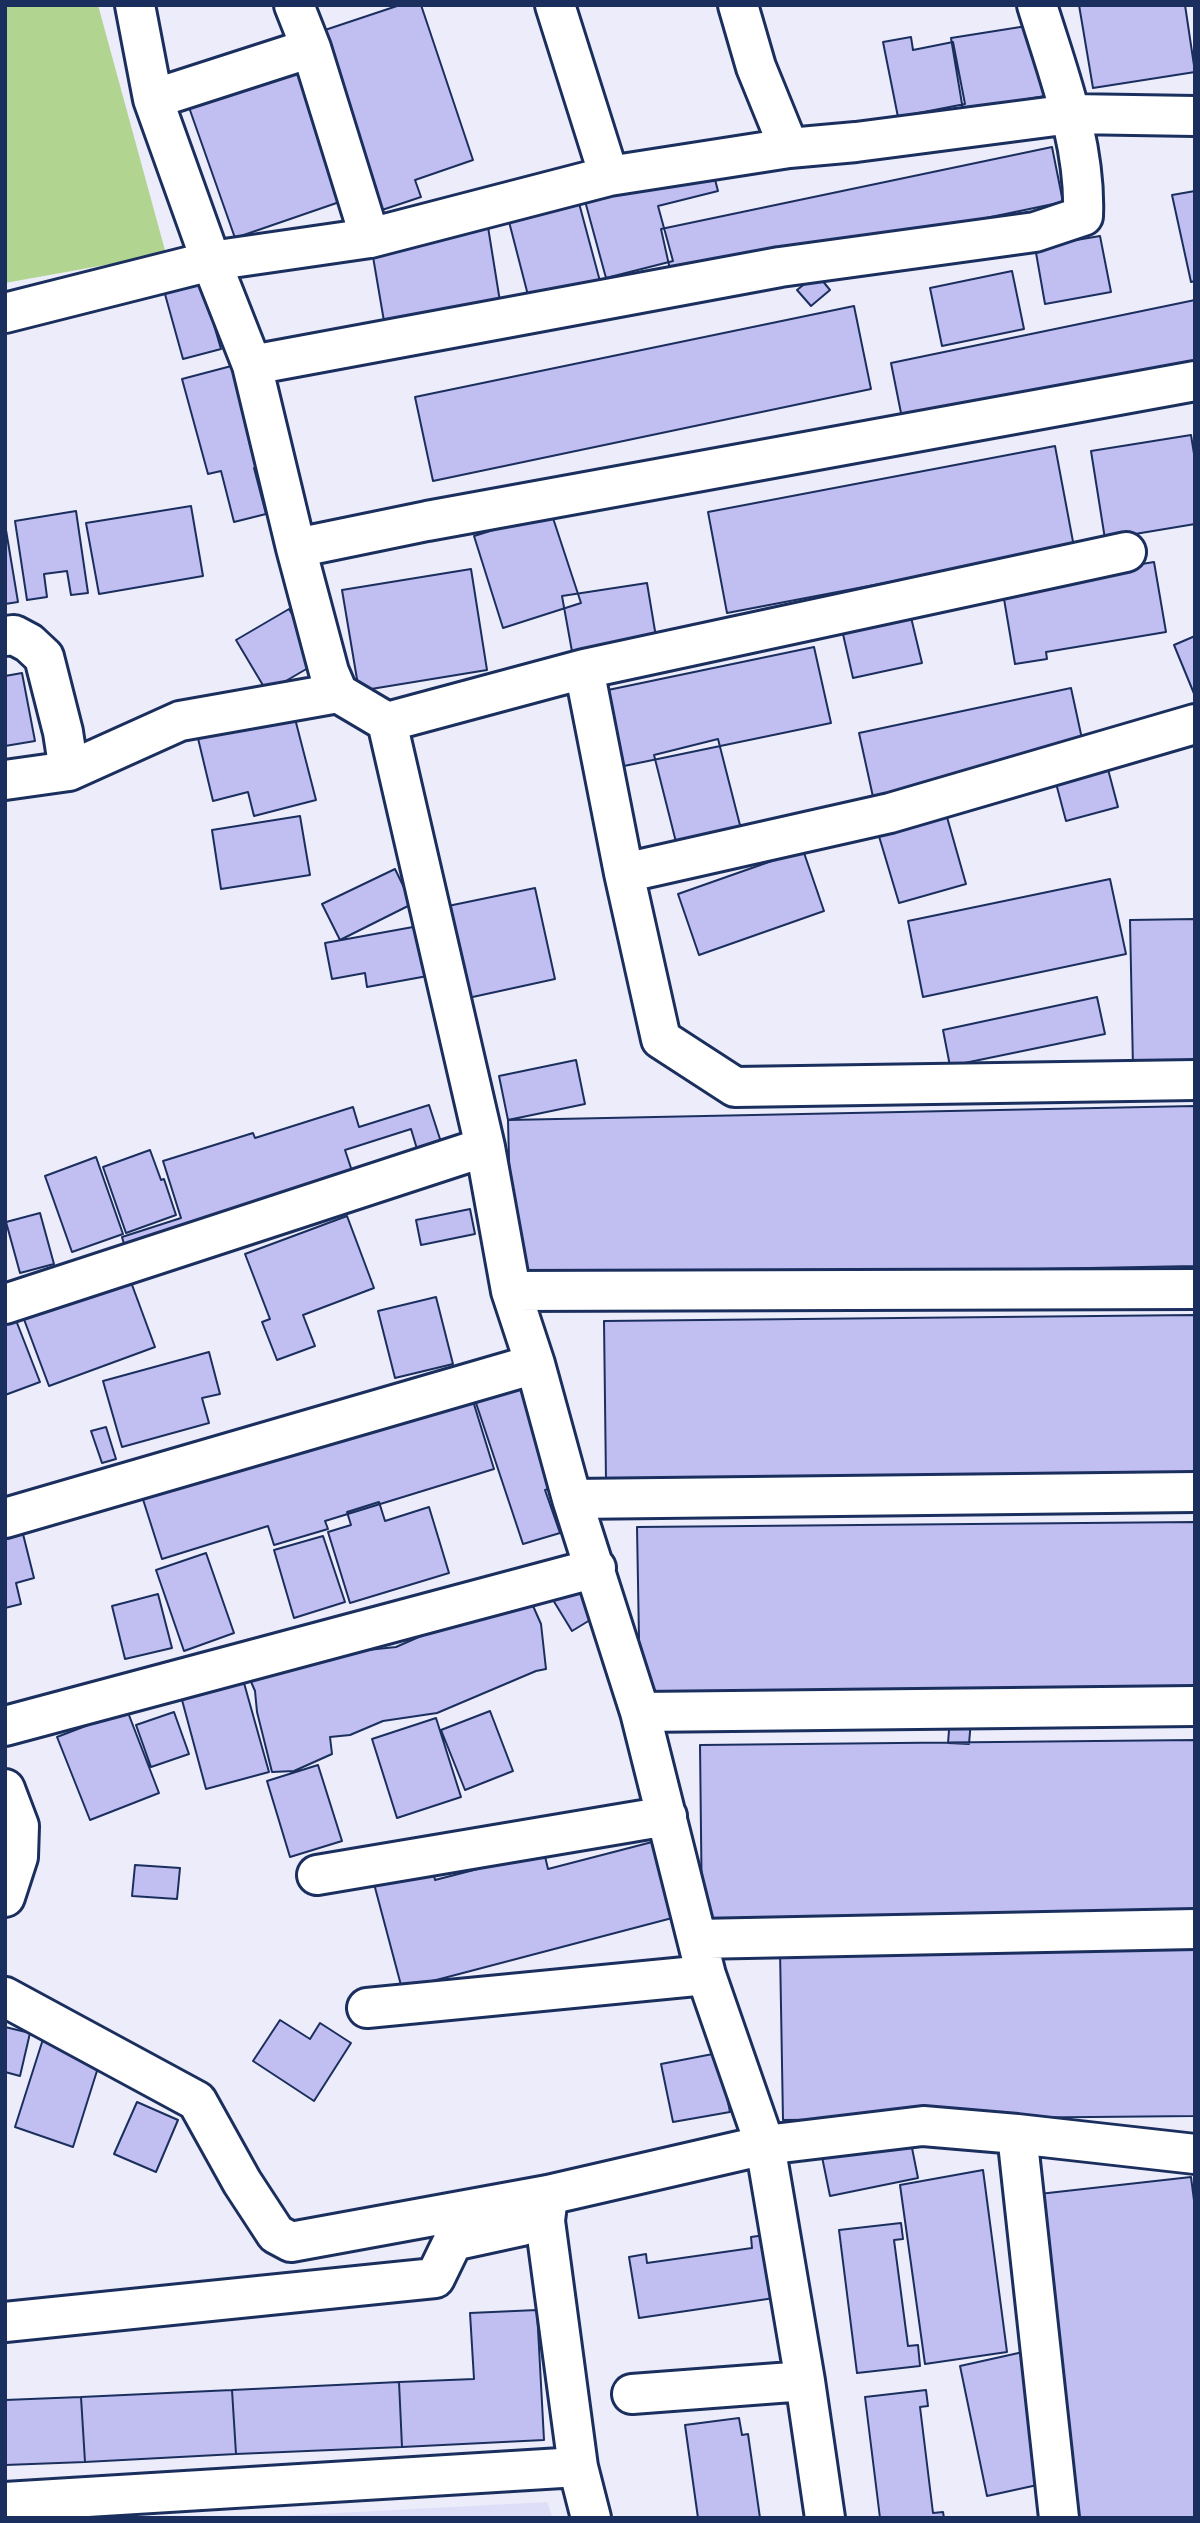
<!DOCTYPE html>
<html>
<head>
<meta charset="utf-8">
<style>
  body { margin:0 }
  #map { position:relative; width:1200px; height:2523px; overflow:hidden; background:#ececfb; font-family:Itim,sans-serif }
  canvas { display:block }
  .frame { position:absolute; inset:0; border:7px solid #1b2f5e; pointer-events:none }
</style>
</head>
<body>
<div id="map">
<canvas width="1200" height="2523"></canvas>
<div class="frame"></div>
</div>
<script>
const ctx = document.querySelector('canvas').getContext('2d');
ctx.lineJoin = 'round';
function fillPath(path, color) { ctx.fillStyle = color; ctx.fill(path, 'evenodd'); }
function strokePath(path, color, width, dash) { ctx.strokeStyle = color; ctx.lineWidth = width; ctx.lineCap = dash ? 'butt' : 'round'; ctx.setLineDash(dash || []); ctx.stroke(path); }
fillPath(new Path2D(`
  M547,2502L553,2518H243Z`), '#dfdef8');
fillPath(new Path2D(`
  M5,5H98L166,254L5,283Z`), '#b1d590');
const building = new Path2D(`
  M400,5H421L473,160L415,180L421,197L379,211L319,32Z
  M1079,5H1185L1195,72L1093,88Z
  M1033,25L1045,96L963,110L951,38Z
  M911,37L913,50L953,42L965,104L898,117L883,42Z
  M304,54L354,197L235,238L185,96Z
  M1052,147L1063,202L673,283L661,229Z
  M712,168L718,191L658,206L673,261L606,278L585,201Z
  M1195,191V281L1191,282L1172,195Z
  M576,192L601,285L530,303L506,210Z
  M488,227L502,314L386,333L371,245Z
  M1100,236L1111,292L1045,304L1035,247Z
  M1012,271L1024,329L942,346L930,288Z
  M817,274L830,290L811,306L797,290Z
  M200,277L221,349L183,359L163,287Z
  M1195,300V367L904,428L891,363Z
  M854,306L871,389L433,481L415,397Z
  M239,364L267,465L254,468L266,514L234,522L221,471L208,474L182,379Z
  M1191,435L1195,460V524L1105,539L1091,451Z
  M1055,446L1074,547L727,613L708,512Z
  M191,506L203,576L99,594L86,523Z
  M76,511L88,593L71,595L67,571L44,574L47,597L27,600L15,521Z
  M551,512L581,603L503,628L474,536Z
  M5,524L18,602L5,604Z
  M1154,562L1166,632L1046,652L1047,659L1015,664L1002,587Z
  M471,569L487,670L359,691L342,590Z
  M647,583L657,643L573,657L562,596Z
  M908,605L922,663L853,678L840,621Z
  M289,609L320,661L267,692L236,640Z
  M1195,636V696L1174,645Z
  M814,647L831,723L624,766L608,690Z
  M22,673L35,741L5,746V676Z
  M1071,688L1087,762L875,806L859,733Z
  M292,707L316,800L254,816L248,792L213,801L196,730Z
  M718,739L742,833L678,850L654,755Z
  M1105,758L1118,807L1066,821L1053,772Z
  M943,803L966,884L899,903L875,823Z
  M300,816L310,875L221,889L212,830Z
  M803,850L824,911L699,955L678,894Z
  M395,869L412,904L340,940L322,904Z
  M1110,879L1126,954L923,997L908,921Z
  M535,888L555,979L468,998L448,906Z
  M1195,919V1067L1133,1068L1130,920Z
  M424,925L433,975L367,987L365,973L332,979L325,943Z
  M1097,997L1105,1034L950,1066L943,1030Z
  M576,1060L585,1104L508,1120L499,1076Z
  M429,1105L441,1142L417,1149L411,1129L345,1150L357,1186L128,1258L122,1237L181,1218L163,1161L253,1133L255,1138L353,1107L359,1127Z
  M1195,1106V1266L512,1279L508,1120Z
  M150,1150L161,1180L164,1179L176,1215L126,1233L103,1167Z
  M96,1157L123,1234L72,1252L45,1176Z
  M470,1209L475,1234L421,1245L416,1220Z
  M40,1213L54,1264L20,1273L6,1222Z
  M347,1216L374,1288L303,1315L315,1346L277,1360L262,1322L270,1319L245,1254Z
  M128,1274L155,1347L49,1386L22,1314Z
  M436,1297L453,1364L395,1378L378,1311Z
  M12,1310L40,1382L5,1395V1313Z
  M1195,1315V1475L606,1481L604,1321Z
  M209,1352L220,1394L202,1398L209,1423L122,1447L103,1381Z
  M518,1375L555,1487L545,1490L560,1533L523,1544L472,1391Z
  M469,1388L494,1469L325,1521L328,1529L274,1545L268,1526L162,1559L140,1490Z
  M106,1427L116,1459L102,1463L91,1431Z
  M379,1502L385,1521L429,1507L449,1573L350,1603L328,1532L351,1525L347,1512Z
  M1195,1522V1689L640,1694L637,1527Z
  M22,1530L34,1578L16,1583L21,1604L5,1608V1534Z
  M323,1536L345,1602L294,1618L274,1550Z
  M206,1553L234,1633L184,1651L156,1570Z
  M576,1586L595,1617L572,1631L553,1600Z
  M526,1590L541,1624L546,1669L536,1671L437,1713L383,1721L350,1735L330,1737L332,1754L294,1771L272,1772L257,1712L255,1691L246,1670L291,1658L396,1647Z
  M158,1594L172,1648L125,1659L112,1606Z
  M244,1683L269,1772L206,1789L182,1700Z
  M127,1710L159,1793L90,1820L57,1737Z
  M490,1711L513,1771L465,1790L441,1730Z
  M174,1712L189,1754L151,1767L136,1725Z
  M436,1718L461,1797L397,1818L372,1739Z
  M950,1718L971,1720L969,1744L948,1743Z
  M1195,1740V1914L702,1919L700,1745Z
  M318,1765L342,1841L290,1857L267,1781Z
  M656,1841L676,1917L402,1989L373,1880L432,1865L435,1880L544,1852L548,1869Z
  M135,1865L180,1868L177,1899L132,1896Z
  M1195,1946V2116L783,2120L780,1950Z
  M280,2020L310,2039L320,2023L351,2043L314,2101L253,2061Z
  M5,2027L30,2033L20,2076L5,2072Z
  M44,2036L102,2055L73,2147L15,2127Z
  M718,2053L730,2112L673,2122L661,2064Z
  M137,2102L178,2120L156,2172L114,2154Z
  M908,2128L918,2178L830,2196L820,2147Z
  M983,2170L1007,2352L925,2364L900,2185Z
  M1191,2177L1195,2208V2518H1067L1030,2195Z
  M901,2223L903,2239L894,2240L908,2346L918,2345L920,2366L857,2373L839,2230Z
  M772,2234L781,2297L639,2318L629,2257L646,2254L647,2263L752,2248L751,2237Z
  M537,2310L544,2440L402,2447L399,2382L474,2379L470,2313Z
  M1023,2352L1051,2482L987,2496L960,2366Z
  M399,2382L402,2447L236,2454L232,2390Z
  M232,2390L236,2454L85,2462L81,2397Z
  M926,2390L928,2406L920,2407L933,2513L943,2512L944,2518H880L865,2397Z
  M81,2397L85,2462L5,2465V2400Z
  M739,2418L742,2435L748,2434L760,2518H698L685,2425Z`);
fillPath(building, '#c1bff2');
strokePath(building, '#1b2f5e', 2);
const street = new Path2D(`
  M135,5L153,99L311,48
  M294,5L311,48L370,238
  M555,5L609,176
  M738,5L756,67L789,148
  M153,99L211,261L252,365L296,548L329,672L338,693L387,722L584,669L624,873L661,1039L735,1087L1195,1080
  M5,313L211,261L370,238L609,176L789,148L856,142L1071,114L1195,116
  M252,365L780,267L1035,232L1083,216C1086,144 1058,73 1037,5
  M296,548L427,521L1195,381
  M5,636L14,635L29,643L44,657L63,732L69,771
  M584,669L1126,552
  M387,722L485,1147L511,1291L535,1364L572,1499L640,1712L706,1975L765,2145L805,2381
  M5,780L69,771L180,721L338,693
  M624,873L890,813L1195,724
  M511,1291L1195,1289
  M5,1304L485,1147
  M572,1499L1195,1492
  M5,1518L535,1364
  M640,1712L1195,1706
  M5,1726L596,1568
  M5,1789L19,1826L18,1857L5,1897
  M317,1875L667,1816
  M697,1939L1195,1929
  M5,1997L197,2101L242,2182L276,2234L291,2242L548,2195L765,2145L923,2126L1017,2134L1195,2154
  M367,2008L706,1975
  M1017,2134L1059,2518
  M548,2195L545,2221L578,2467L591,2518
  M5,2322L435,2278L453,2241L522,2226
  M632,2394L805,2381L825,2518
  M5,2502L578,2467`);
strokePath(street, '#1b2f5e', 44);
strokePath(street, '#fff', 38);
</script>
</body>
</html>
